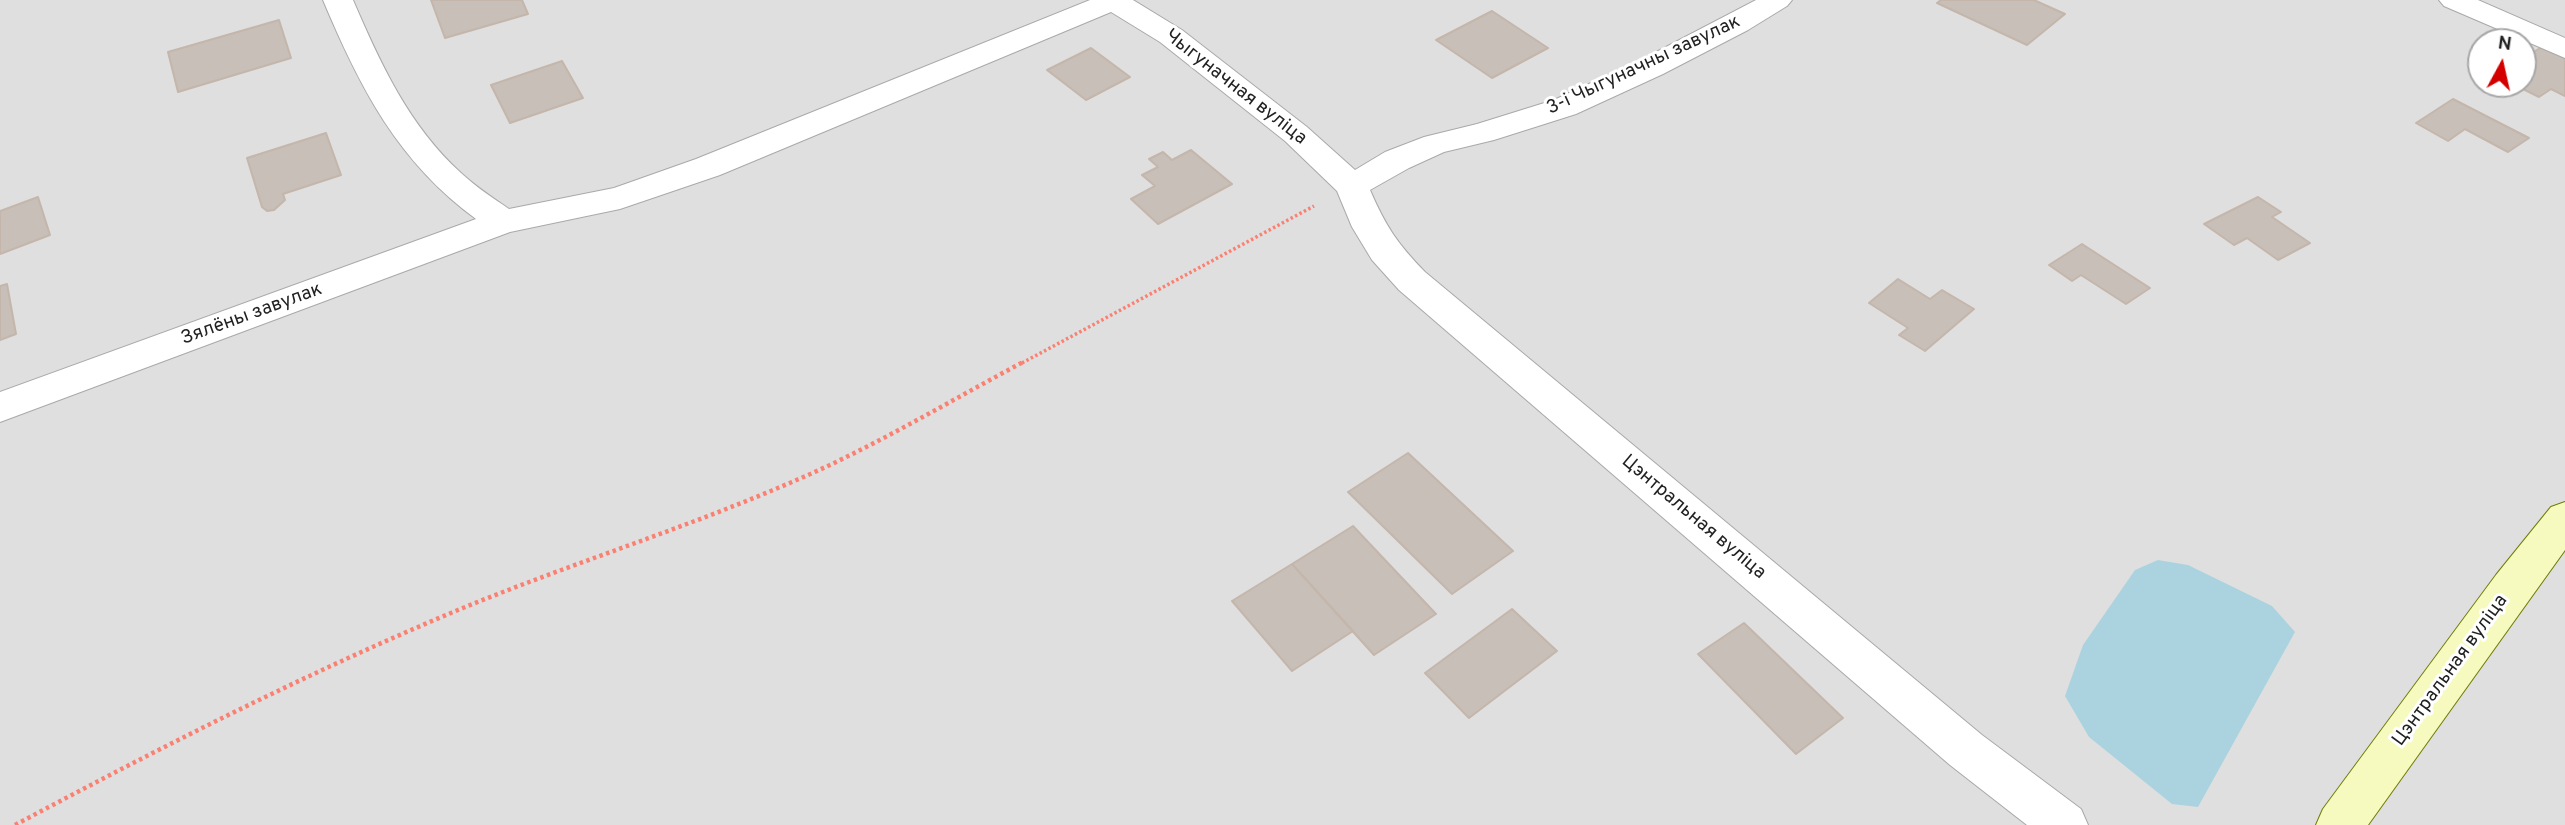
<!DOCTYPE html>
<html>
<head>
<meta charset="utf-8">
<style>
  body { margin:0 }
  #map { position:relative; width:2565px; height:825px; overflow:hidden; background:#f2efe9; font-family:Overpass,sans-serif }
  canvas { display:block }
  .north { position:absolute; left:2467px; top:28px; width:70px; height:70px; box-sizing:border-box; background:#fff; border:2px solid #a7a7a7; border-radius:50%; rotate:8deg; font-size:19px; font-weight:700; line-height:28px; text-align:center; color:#222 }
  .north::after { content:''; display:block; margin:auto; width:24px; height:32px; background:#d40000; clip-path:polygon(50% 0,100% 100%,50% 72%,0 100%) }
</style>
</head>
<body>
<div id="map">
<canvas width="2565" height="825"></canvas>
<div class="north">N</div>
</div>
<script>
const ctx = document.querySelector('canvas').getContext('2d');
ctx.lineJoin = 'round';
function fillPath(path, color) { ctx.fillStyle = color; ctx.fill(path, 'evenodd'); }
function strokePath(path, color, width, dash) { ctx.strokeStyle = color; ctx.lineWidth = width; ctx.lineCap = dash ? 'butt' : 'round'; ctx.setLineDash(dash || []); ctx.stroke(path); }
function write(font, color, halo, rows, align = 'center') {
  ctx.font = font + ' Overpass,sans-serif'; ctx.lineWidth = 6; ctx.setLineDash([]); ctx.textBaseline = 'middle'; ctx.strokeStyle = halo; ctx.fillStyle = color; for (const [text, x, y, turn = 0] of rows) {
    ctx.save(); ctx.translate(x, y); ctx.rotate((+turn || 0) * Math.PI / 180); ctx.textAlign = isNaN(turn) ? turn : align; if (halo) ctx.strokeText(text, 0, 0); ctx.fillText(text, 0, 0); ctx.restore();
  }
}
fillPath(new Path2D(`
  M0,0H2565V825H0ZM2481,42H2523V84H2481Z`), '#e0dfdf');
fillPath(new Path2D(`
  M2158,560L2188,565L2272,606L2295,632L2198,807L2172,804L2089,737L2065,696L2083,645L2135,570Z`), '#aad3df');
const building = new Path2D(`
  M431,0H522L528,14L445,38Z
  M1941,0H2034L2065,14L2027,45L1937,3Z
  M1492,11L1548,48L1492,78L1436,40Z
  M279,20L291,58L178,92L168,52Z
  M2543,46L2565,57V96L2551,89L2539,97L2513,84H2523V59Z
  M1091,48L1130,77L1086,100L1047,70Z
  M562,61L583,98L510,123L491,85Z
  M2453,99L2529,138L2508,152L2465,129L2448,141L2416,123Z
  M326,133L341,175L283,194L285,200L274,210L267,211L262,207L247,158Z
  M1191,150L1232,184L1158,224L1131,199L1155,186L1142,175L1158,167L1149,159L1163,152L1172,160Z
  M38,197L50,235L0,254V211Z
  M2258,197L2281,212L2272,217L2310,243L2278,260L2247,238L2234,245L2204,224Z
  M2082,244L2150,288L2126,304L2081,275L2072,281L2049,265Z
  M1898,279L1930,299L1942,290L1974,309L1925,351L1899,335L1908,328L1869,303Z
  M7,284L16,334L0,340V286Z
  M1408,453L1513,551L1452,594L1348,492Z
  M1353,526L1436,614L1374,655L1292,564Z
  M1292,564L1353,631L1292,671L1232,601Z
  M1512,609L1557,651L1469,718L1425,673Z
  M1744,623L1843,718L1796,754L1698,654Z`);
fillPath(building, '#c7bfb8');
strokePath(building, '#c4b6ab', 2);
const street = new Path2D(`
  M323,0H353C380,63 409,126 461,173C476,187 493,198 509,209L614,188L696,159L1090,0H1133L1182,30L1307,127L1355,170L1385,152L1424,137L1477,124L1554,100L1641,60L1756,0H1792L1787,6L1748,30L1663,74L1576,114L1494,140L1444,152L1409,168L1370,190C1386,227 1397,243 1425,272L1982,735L2081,809L2088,825H2027L1950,765L1399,290L1372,260L1352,227L1337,191L1285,141L1160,42L1111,12L720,175L620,209L510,232L0,422V392L476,219C398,162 360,88 323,0Z
  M2439,0H2478L2565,38V58L2444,6Z`);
const secondary = new Path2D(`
  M2565,502V550L2368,825H2316L2323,809L2496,575L2551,507Z`);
strokePath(street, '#a9a9a9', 2);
strokePath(secondary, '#707d05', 2);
strokePath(new Path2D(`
  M1022,363L1314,206`), '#fa8072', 3.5, [2.5, 2.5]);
strokePath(new Path2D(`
  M15,825C152,752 289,682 432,621C550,570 674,533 792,482C872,448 948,402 1025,361`), '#fa8072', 4.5, [3.5, 3.5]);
fillPath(street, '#fff');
fillPath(secondary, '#f7fabf');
write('19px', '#222', '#fff', [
  ["3-і Чыгуначны завулак",1644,66,-25],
  ["Чыгуначная вуліца",1235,88,38],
  ["Зялёны завулак",252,315,-20],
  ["Цэнтральная вуліца",1693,518,40],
  ["Цэнтральная вуліца",2451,671,-54]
]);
</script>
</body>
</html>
